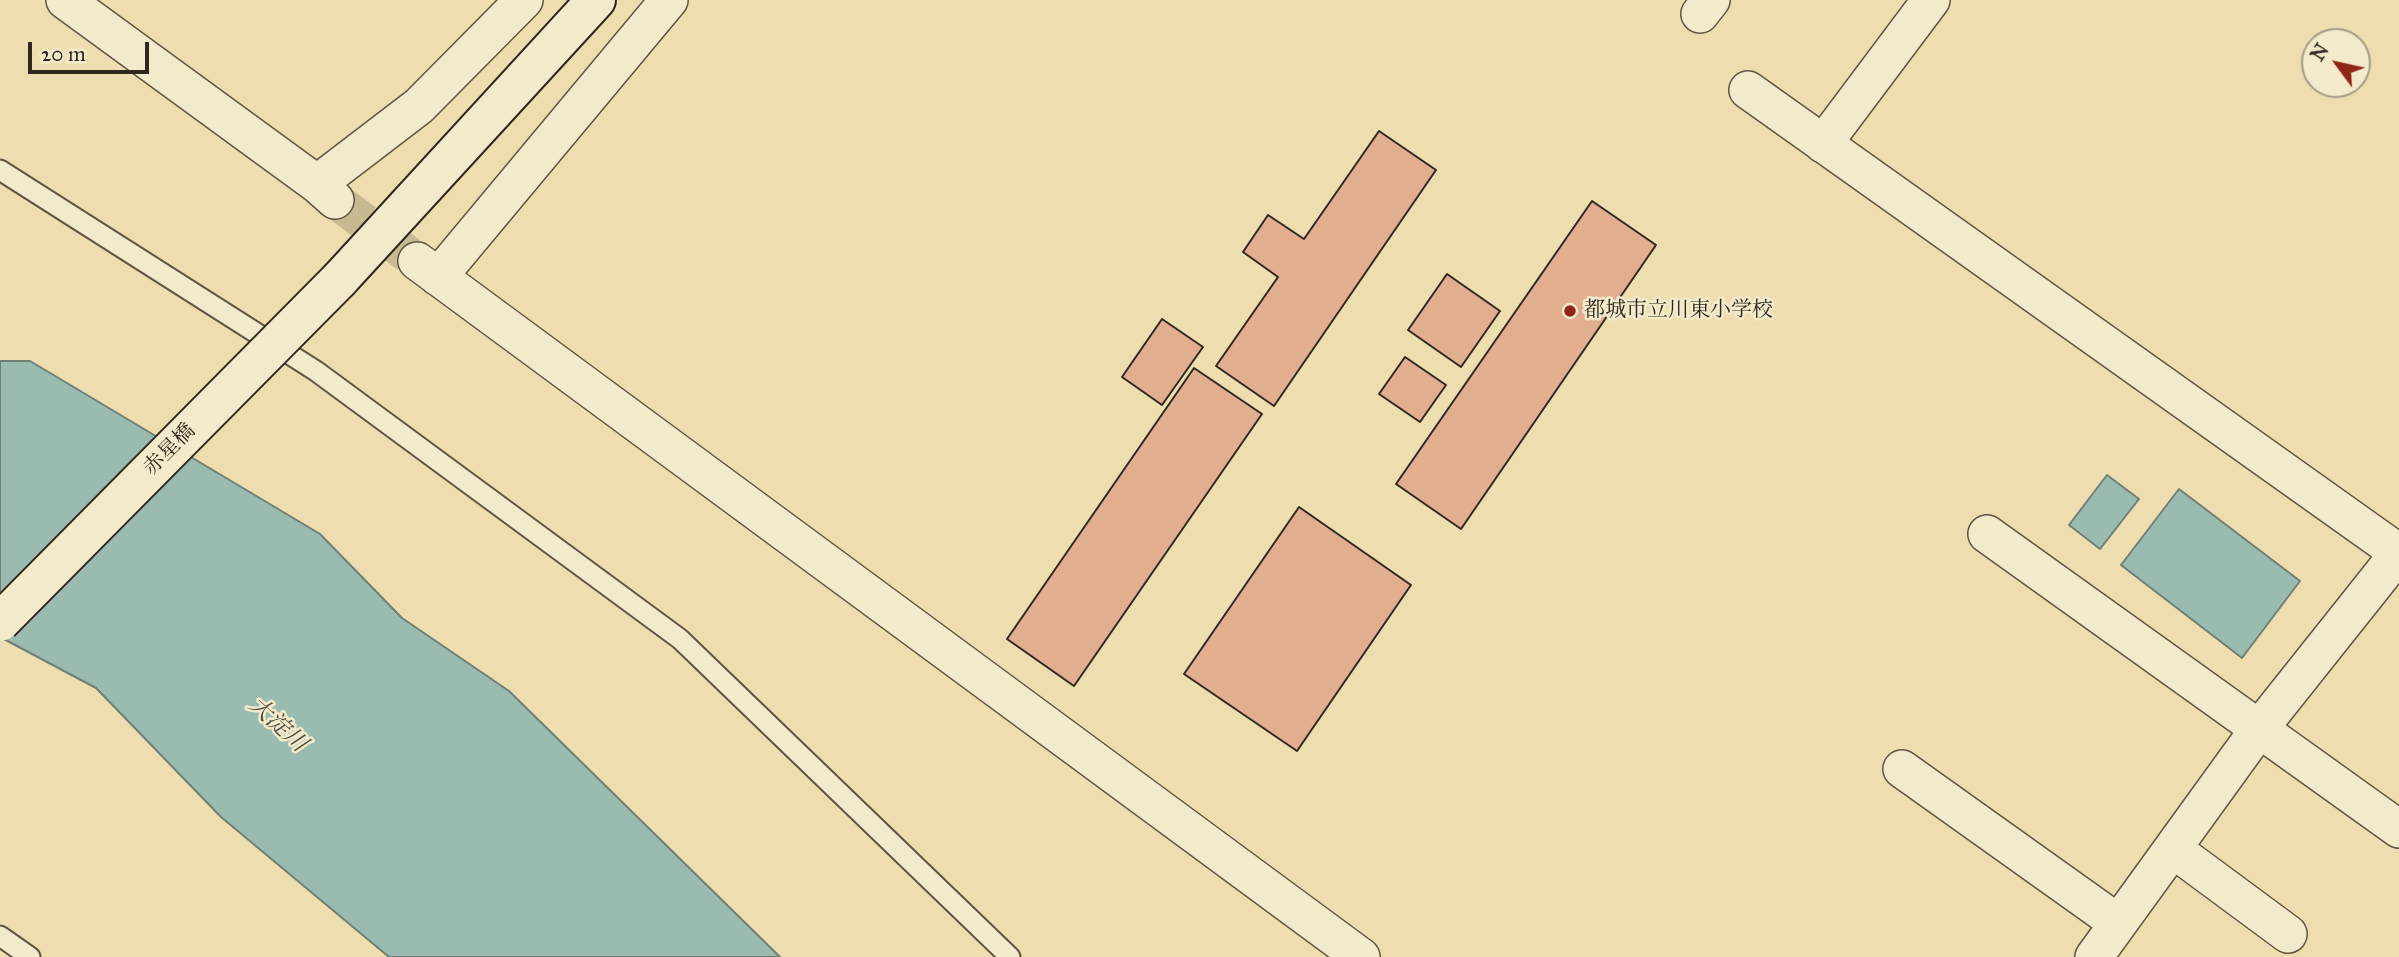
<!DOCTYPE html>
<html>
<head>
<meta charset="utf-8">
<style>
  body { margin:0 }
  #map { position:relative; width:2399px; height:957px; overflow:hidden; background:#edddaf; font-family:"IM FELL Great Primer",serif }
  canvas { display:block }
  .north { position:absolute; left:2301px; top:28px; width:70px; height:70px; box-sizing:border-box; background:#f3e9cb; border:2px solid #a59c86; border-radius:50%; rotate:303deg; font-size:19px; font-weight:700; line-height:28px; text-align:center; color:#30281e }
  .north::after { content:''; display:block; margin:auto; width:24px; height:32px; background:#8f2418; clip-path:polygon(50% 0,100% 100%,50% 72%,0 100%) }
  .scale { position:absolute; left:28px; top:42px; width:121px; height:32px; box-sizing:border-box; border:4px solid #30281e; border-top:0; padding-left:9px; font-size:21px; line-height:24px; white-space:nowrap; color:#30281e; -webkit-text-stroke:5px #f3e9cb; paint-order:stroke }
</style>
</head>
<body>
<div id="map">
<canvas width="2399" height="957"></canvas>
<div class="north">N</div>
<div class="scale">20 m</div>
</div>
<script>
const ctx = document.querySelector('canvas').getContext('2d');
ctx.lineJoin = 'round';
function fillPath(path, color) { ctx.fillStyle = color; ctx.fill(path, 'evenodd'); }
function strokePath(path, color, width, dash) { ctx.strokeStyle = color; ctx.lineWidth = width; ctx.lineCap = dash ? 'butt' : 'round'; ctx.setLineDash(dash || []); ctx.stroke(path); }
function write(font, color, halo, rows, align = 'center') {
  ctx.font = font + ' "IM FELL Great Primer","Noto Serif JP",serif'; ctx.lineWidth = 5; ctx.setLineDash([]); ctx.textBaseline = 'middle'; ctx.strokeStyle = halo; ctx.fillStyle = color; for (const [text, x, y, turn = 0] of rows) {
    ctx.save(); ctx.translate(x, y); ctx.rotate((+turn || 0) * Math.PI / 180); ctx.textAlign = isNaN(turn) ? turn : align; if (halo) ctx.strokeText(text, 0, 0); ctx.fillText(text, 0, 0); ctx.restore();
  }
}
const water = new Path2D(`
  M0,361H30L320,534L402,618L509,691L780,957H389L221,817L96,688L0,637Z
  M2107,475L2139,499L2100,549L2069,525Z
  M2179,489L2300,581L2242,658L2121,565Z`);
fillPath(water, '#9abbb0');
strokePath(water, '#708076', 2);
const building = new Path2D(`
  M1379,131L1436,170L1274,406L1216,366L1278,277L1243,252L1268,215L1304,239Z
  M1592,201L1656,245L1461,529L1396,484Z
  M1447,274L1500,311L1461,367L1408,330Z
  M1162,319L1203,347L1162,405L1122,377Z
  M1405,357L1446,385L1420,422L1379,394Z
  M1194,368L1262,414L1074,686L1007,639Z
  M1299,507L1411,585L1297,751L1184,674Z`);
fillPath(building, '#e2ae90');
strokePath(building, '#30281e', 2);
strokePath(new Path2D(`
  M335,200L417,261`), '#c7b992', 37, [37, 18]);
const lane = new Path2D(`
  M0,170L316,371L680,639L1010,957
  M0,936L30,957`);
const street = new Path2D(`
  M65,0L317,184L335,200
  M1700,14L1711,0
  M1748,90L2399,553
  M1823,144L1931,0
  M317,184L419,106L524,0
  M417,261L1361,957
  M438,277L669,0
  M1987,534L2399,829
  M1902,769L2118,923
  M2173,849L2288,934
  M2094,957L2259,729L2399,553`);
const secondary = new Path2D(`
  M340,279L596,0`);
strokePath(lane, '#5f5542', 23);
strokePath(street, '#5f5542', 40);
strokePath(secondary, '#30281e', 42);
strokePath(lane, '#f3e9cb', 19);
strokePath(street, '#f3e9cb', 37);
strokePath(secondary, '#f3e9cb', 38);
const secondaryBridge = new Path2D(`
  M0,622L340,279`);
strokePath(secondaryBridge, '#30281e', 42, []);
strokePath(secondaryBridge, '#f3e9cb', 38);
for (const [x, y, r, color] of [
  [1570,311,7,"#8f2418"]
]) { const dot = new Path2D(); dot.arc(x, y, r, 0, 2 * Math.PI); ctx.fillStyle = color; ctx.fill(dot); strokePath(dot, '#f3e9cb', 2.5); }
write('21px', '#30281e', '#f3e9cb', [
  ["都城市立川東小学校",1584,311]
], 'left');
write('21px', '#30281e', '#f3e9cb', [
  ["赤星橋",170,450,-45]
]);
write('italic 23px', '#4a4d42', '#f3e9cb', [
  ["大淀川",277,725,42]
]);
</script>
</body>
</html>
